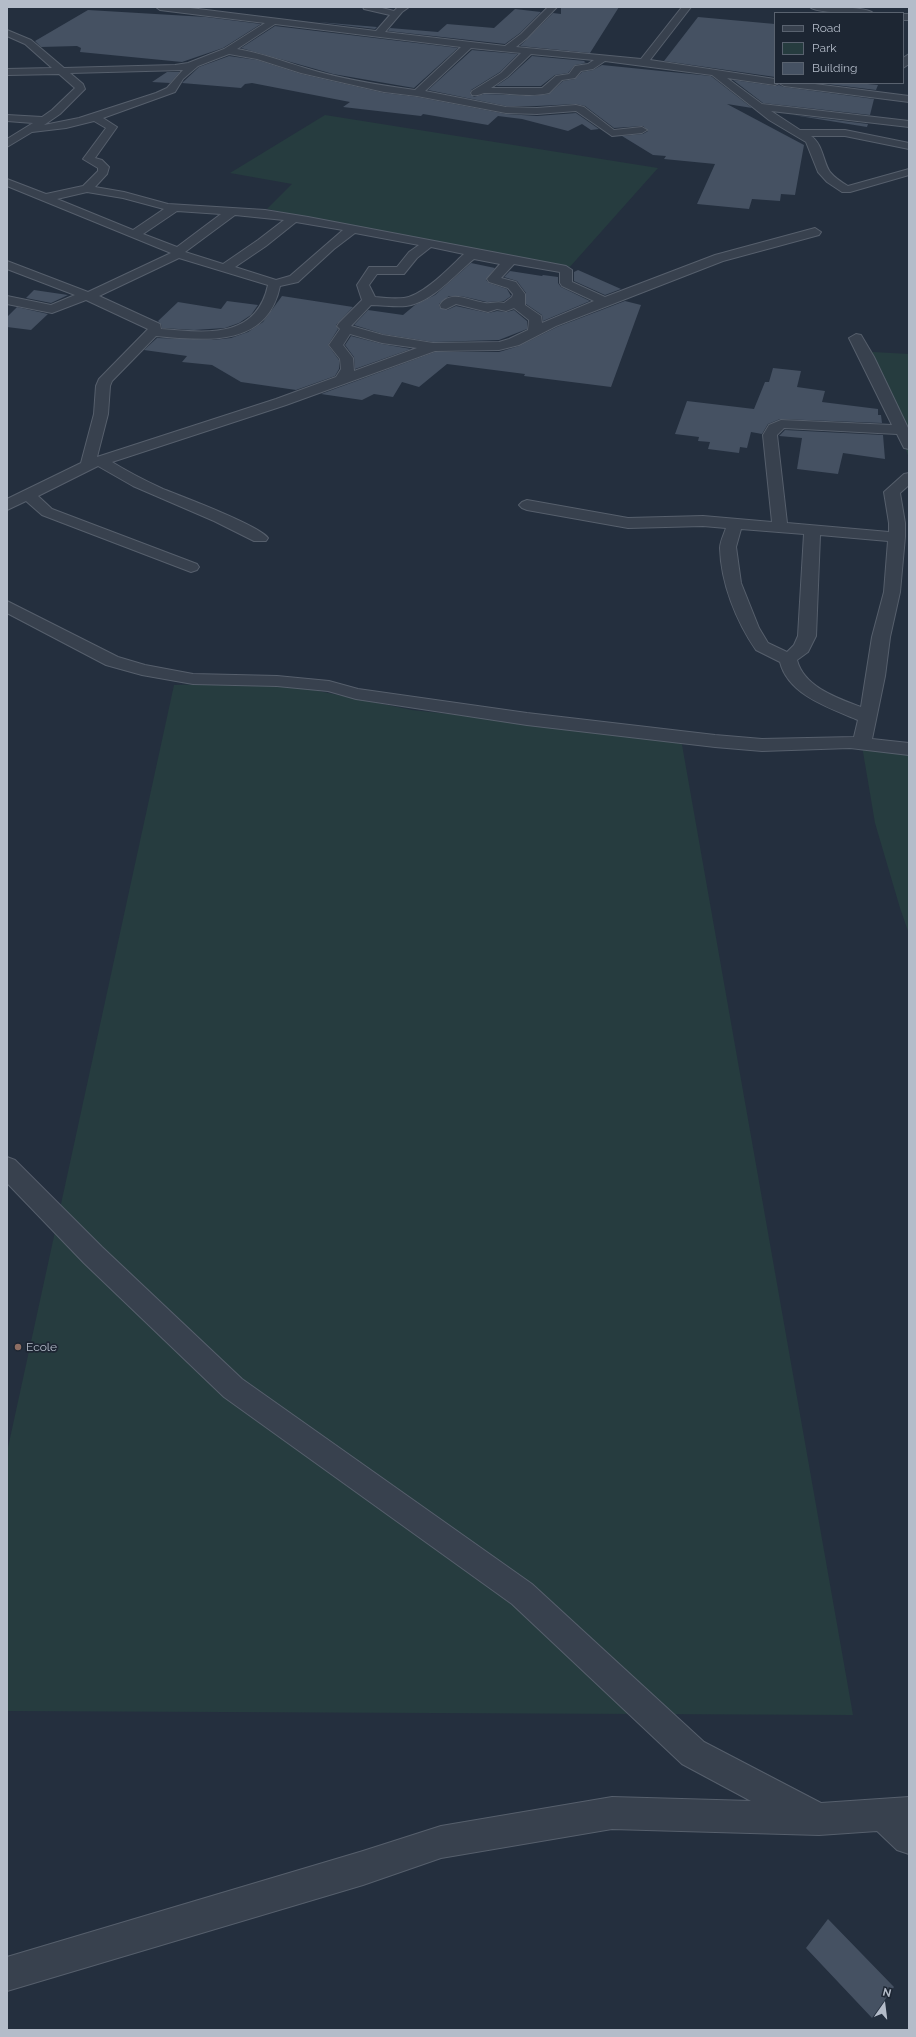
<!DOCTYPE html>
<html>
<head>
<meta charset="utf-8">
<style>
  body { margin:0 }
  #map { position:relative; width:916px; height:2037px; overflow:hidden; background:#242f3e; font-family:Raleway,sans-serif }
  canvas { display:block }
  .frame { position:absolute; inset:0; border:8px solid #b4bcc9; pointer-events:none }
  .legend { position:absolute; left:774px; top:12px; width:130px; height:72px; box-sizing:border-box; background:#1d2633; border:1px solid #59626f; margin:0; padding:5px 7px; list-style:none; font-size:12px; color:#b4bcc9 }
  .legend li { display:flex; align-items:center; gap:8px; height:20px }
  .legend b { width:20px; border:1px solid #59626f }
  .north { position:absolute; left:864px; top:1985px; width:40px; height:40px; -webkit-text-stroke:3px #1d2633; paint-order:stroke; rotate:14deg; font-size:11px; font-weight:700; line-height:16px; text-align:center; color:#b4bcc9 }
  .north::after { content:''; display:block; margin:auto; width:14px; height:18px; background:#b4bcc9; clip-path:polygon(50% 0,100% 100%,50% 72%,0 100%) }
</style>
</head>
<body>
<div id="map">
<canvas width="916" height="2037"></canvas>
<div class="frame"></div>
<ul class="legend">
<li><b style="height:5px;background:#38414e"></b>Road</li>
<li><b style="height:11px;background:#263c3f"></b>Park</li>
<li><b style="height:11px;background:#455162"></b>Building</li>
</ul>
<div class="north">N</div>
</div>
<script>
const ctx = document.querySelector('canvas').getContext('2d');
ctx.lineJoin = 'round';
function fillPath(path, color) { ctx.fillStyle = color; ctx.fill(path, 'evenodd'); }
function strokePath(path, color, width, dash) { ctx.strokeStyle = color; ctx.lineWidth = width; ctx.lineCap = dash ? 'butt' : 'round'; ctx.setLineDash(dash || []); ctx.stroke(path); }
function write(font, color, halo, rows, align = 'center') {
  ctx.font = font + ' Raleway,sans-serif'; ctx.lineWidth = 3.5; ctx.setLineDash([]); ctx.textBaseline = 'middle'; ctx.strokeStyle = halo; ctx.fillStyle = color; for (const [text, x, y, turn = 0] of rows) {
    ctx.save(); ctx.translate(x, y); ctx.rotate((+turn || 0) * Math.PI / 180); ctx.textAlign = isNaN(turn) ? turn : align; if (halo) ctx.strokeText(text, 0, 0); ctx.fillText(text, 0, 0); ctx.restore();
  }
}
fillPath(new Path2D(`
  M325,115L658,168L568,269L267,209L292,184L230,173Z
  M873,352L909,354V458L892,412L862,356Z
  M274,682L412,710L681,739L853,1715L7,1711V1452L174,685Z
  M862,746L909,750V934L900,908L875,823Z`), '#263c3f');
fillPath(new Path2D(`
  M561,7H619L590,53L520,46L553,13L561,14Z
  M515,9L541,12L520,33L505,44L388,31L390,28L438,32L447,24L494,28Z
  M88,10L206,17L261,24L223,48L182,62L80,52L81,48L77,46L41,47L35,41Z
  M698,17L775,24V77L664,61Z
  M318,22L377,27L375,29Z
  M275,26L458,48L414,88L333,74L241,48Z
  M472,50L518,54L500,72L471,90L470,94L474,97L484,94L533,96L549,94L563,81L575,79L582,72L593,70L602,65L711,76L752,108L727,104L804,145L795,195L781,194L780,201L752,199L749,209L697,204L715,164L664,159L666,156L653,155L622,136L643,134L648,131L643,126L614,128L585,106L576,104L537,106H506L428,90Z
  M229,56L257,60L301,74L384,93L417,97L506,114L537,116L576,113L599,129L591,130L582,124L568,131L522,119L498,116L488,125L423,114L421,116L343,107L350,102L252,83L245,84L241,88L182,83L199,67Z
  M532,56L585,61L584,62L586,63L575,65L568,73L555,75L541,86H496L508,78Z
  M167,72H180L170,83L152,82Z
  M733,80L775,86L779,85L784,87L874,99L870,115L763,103Z
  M819,83H857L878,85L876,90Z
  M793,115L868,124L867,127Z
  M471,263L495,268L486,280L489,283L507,289L511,296L504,301L487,302L461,296H449L439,304L440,308L447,310L456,306L488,313L497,311L507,312L514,310L527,321V329L499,340L433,342L383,334L354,325L368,310L403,315L415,305L435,295Z
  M578,270L621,289L605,295L574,281V272Z
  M510,271L542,276L543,275L558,277V283L561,287L590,301L543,321L542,315L526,304V293L517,281L504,277Z
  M34,290L68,295L51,303L26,298Z
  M282,296L353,307L336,325L338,329L328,345L339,360V369L335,376L296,390L241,382L212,365L182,362L187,356L144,350L157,338L213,340L231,338L248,332L263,322Z
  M227,301L258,305L251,315L239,323L225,328L194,330L162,328L161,324L158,321L178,302L221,309Z
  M625,301L641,305L611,387L524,376L525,374L447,364L419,387L402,382L393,397L374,394L362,400L321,394L435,352H499L519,346L557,327Z
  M17,307L48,314L31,330L7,327V317Z
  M351,336L382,344L411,349L355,369L354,357L345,345Z
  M773,368L801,371L797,387L825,391L822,402L878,409V415H881L882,423L780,419L768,424L762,434L751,432L747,448L740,447L739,453L708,449L710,442L698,441L699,437L675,434L687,401L754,409L765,382H769Z
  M785,430L883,435L885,459L843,453L838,474L797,469L802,438L779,436Z
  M828,1919L894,1987L872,2018L806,1948Z`), '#455162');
const minor = new Path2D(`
  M156,7H182L376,31L390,15L364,9L363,7H378L394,11L398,7H409L402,12L385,32L505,46L521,34L548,7H557L527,38L516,47L641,59L682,7H691L650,60L775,79V83H807L909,96V102L784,86L779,83L775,85L727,78L762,104L909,121V127L771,111L800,130H845L909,143V149L845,136H811C823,144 823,162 830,172C835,178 841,182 848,186L909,169V175L850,192H842L827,182L818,172L806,142L769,120L712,75L605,61L593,69L581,71L575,78L562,80L549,93C528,98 506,92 484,93C480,94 478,96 472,95L471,93L472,91L501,73L521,53L471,48L425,91L506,107L537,108L576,105L584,107L614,130L642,127L647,130L642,133L612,136L576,111L537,114L506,113L417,96L384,92L301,73L257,59L229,54L198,66L183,79L175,92L103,118L117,127L95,158L102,160L109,167L107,174L95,187L124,192L168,204L265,210L308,217L566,266L572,270V282L605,297L715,255L815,228L821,232L819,235L723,261L556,326L519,345L499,350L435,351L286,405L112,462C128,472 146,481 163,489C183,497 259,525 268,538L266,541H254L214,521L133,486L98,466L38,496L52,509L197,564L199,567L197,570L191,572L42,515L26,501L7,510V499L81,463L94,414L96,386L99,379L148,329L86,300L52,313L7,304V296L51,305L75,295L7,269V261L88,292L171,253L7,186V179L46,194L83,186L98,171V168L83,159L106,128L94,121L66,128L32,132L7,147V139L33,123L7,121V115L42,117L52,110L75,88L59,74L7,75V69L52,68L25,44L7,36V30L31,40L64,68L175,65L188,63L224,49L265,23L160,10ZM275,24L461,47L415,90C378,85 341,79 305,68C282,61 261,53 237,49ZM531,54L594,60L588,64L575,66L569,74L556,76L542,88H491L507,77ZM183,70L167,88L156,93L79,118L44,125L60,114L85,89L83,84L70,73ZM87,192L123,198L164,209L133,230L57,199ZM177,211L221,214L177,247L143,234ZM235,215L284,220L258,240L223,264L185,252ZM296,222L343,230L290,276L276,280L235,267L266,246ZM355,233L419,245L409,252L397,267H369L357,285L362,300L339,323L337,326L340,329L329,345L340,359L341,369L336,377L276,399L97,457L108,414L110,386L112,381L156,336C204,340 267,349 280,286L298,282L334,249ZM431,247L464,254C450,267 423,296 404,298C394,299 384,298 375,297L369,285L377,274H404L417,258ZM179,258L268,285C256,341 203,332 161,329L160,324L99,296ZM474,259L500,264L487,279L489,282L508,288L513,294L512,297L504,303C497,301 491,304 485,303C470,301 450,289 440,305L441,308L446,309L456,304L488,312L497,309L506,311L514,308L529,320L528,330L509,339L499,342L433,343L383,335L351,326L371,305C383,305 394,307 406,306C433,302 454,275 474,259ZM514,264L560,272V283L562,286L594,301L542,323L541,316L525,305V294L516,282L501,278ZM350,334L382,343L417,348L354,371L353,358L343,345Z
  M810,7C822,7 866,6 873,13C861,13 817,14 810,7Z
  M903,14H909V20H903Z
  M909,54V64L903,68V58Z
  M856,334L861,335L874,357L909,430V449L904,448L897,434L784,428L777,435L787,523L889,532V523L884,492L904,474L909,473V485L900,493L905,523V537L900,592L890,637L885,676L872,739L909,743V755L850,748L762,751L715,747L527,725L356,699L328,691L277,686L193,684L142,675L106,665L7,613V601L118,657L145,665L193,674L277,676L329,681L358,689L527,713L715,735L762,739L854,737L858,720C830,708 788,695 780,662L756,650C736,621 721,583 720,548C720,542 724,534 726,528L703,526L628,528L527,510L522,508L519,505L522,502L527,500L628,518L703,516L772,522L763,435L769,425L781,420L892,425L849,338ZM741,529L804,534L798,636L794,645L787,652L768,643L759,628L741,583L736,547ZM820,535L888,541L884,592L872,637L861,707C837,698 804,687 797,660L808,652L816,636Z
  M7,1157L15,1160L102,1247L242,1379L532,1584L704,1742L821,1803L909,1797V1854L897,1850L877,1831L819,1835L612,1829L441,1858L363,1885L7,1991V1957L363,1851L441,1826L612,1797L751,1801L682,1764L512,1604L224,1397L84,1263L7,1183Z`);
strokePath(minor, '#565f6c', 2);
fillPath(minor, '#38414e');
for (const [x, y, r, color] of [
  [18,1347,4,"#8d6e63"]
]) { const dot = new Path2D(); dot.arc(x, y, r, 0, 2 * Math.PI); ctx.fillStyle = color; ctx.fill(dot); strokePath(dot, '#1d2633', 1.5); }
write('12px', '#b4bcc9', '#1d2633', [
  ["Ecole",26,1347]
], 'left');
</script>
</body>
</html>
